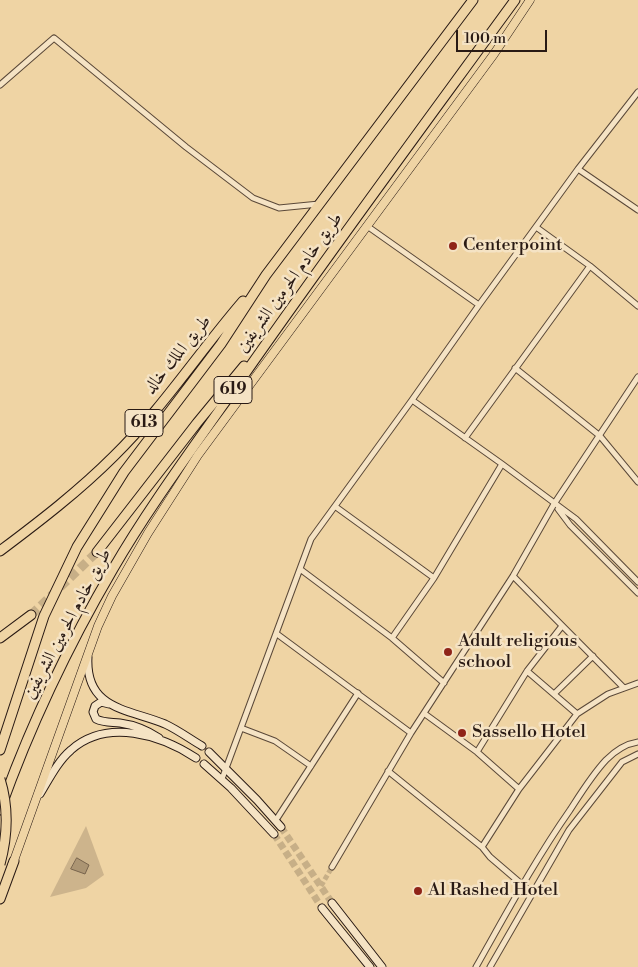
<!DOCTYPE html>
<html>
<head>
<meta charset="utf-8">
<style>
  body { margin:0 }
  #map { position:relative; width:638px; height:967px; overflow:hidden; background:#efd4a4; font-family:"Libre Bodoni",serif }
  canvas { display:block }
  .scale { position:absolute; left:456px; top:30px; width:91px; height:22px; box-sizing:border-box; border:2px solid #291a14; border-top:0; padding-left:6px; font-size:15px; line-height:18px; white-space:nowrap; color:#291a14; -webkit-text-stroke:4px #f5e3c4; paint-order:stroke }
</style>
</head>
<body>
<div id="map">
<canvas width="638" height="967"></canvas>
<div class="scale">100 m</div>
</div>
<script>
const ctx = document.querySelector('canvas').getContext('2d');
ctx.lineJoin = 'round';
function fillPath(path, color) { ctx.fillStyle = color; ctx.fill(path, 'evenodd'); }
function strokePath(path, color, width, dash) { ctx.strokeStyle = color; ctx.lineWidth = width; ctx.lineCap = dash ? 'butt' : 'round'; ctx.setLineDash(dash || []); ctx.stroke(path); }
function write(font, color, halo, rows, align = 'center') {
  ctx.font = font + ' "Libre Bodoni",Amiri,serif'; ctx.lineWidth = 5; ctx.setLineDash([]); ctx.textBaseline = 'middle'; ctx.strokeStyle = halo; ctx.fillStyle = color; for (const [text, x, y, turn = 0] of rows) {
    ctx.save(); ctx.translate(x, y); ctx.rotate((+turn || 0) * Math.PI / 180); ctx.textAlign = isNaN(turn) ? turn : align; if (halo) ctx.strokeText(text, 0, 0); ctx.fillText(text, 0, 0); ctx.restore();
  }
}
fillPath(new Path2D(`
  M86,826L104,875L86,888L50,897Z`), '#cdb48c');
const water = new Path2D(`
  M77,858L89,865L85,874L71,869Z`);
fillPath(water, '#ac9573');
strokePath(water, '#78644d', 1);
strokePath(new Path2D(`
  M321,886L332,867`), '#c7af87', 5, [5, 2.5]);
strokePath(new Path2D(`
  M281,827L332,903
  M274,834L322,908`), '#c7af87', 7, [7, 3.5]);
strokePath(new Path2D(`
  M31,615L97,552`), '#c7af87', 9, [9, 4.5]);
const minor = new Path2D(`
  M0,85L54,38L186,147L253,198L279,208L319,204
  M578,169L638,210
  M367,226L479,305L412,400L502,464L576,519L638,582
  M536,227L590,266L638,306
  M479,305L578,169L638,92
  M515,368L600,436L638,482
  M465,438L590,266
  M336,507L434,578
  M558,509L570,525L638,593
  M300,569L392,638L444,683
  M513,576L623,687
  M277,634L411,733
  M392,638L434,578L502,464
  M527,671L577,714
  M554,694L593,656
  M425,714L477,752L519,789
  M241,728L275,741L311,766
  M477,752L527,671L562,626
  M388,771L482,847L490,857L532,893
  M222,779L311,539L412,400
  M276,820L358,693
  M482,847L519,789L577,714L608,694L638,683
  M332,867L411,733L513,576L554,504L638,377
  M476,967C506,914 535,860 570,810C581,793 592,775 606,760C615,751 625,744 638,742
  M490,967L569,830L622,762L638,754`);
const secondary = new Path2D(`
  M88,657C85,710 129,709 165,724C178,730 190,739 202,746
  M109,704L101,702L95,706L93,712L96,719C104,723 112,722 120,723C135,725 147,730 159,738
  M209,752L257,800L281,827
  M204,764L231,788L274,834
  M40,794C49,779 58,761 71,750C107,718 161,735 196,758
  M332,903L382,967
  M322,908L370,967`);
const primary = new Path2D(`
  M12,866L98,626L112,596L148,533L198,455L494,54L530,0`);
const motorway = new Path2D(`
  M0,551C40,521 79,491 114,456C162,409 199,352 243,301
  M97,552L197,423L244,366
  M0,638L31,615
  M0,750L44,616L77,547L124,472L221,344L266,275L473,0
  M0,810C30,726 68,646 113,569C149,507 193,448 235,388C326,257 421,129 515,0
  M0,899L14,861`);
strokePath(minor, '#5a4838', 7);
strokePath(secondary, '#291a14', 9);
strokePath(primary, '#291a14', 9);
strokePath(motorway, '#291a14', 11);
strokePath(minor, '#f5e3c4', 5);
strokePath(secondary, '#f5e3c4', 7);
strokePath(primary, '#efd4a4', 8);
strokePath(motorway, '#efd4a4', 9);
const motorwayBridge = new Path2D(`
  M0,779C9,808 8,835 0,864`);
strokePath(motorwayBridge, '#291a14', 11, []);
strokePath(motorwayBridge, '#efd4a4', 9);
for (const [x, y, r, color] of [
  [453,246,5,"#8f2418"],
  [448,652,5,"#8f2418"],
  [462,733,5,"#8f2418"],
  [418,891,5,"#8f2418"]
]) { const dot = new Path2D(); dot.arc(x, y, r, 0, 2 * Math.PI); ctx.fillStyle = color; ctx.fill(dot); strokePath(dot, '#f5e3c4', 2); }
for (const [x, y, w] of [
  [233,390,38],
  [144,423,38]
]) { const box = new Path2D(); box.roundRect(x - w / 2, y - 13.5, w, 27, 4); ctx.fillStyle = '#f5e3c4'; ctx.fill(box); strokePath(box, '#291a14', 1); }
write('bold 16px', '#291a14', null, [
  ["619",233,390],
  ["613",144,423]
]);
write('18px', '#291a14', '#f5e3c4', [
  ["Centerpoint",463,246],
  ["Adult religious",458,642],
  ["school",458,663],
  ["Sassello Hotel",472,733],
  ["Al Rashed Hotel",428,891]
], 'left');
write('18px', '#291a14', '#f5e3c4', [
  ["طريق خادم الحرمين الشريفين",290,283,-54],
  ["طريق الملك خالد",178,355,-51],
  ["طريق خادم الحرمين الشريفين",68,624,-62]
]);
</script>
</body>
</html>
